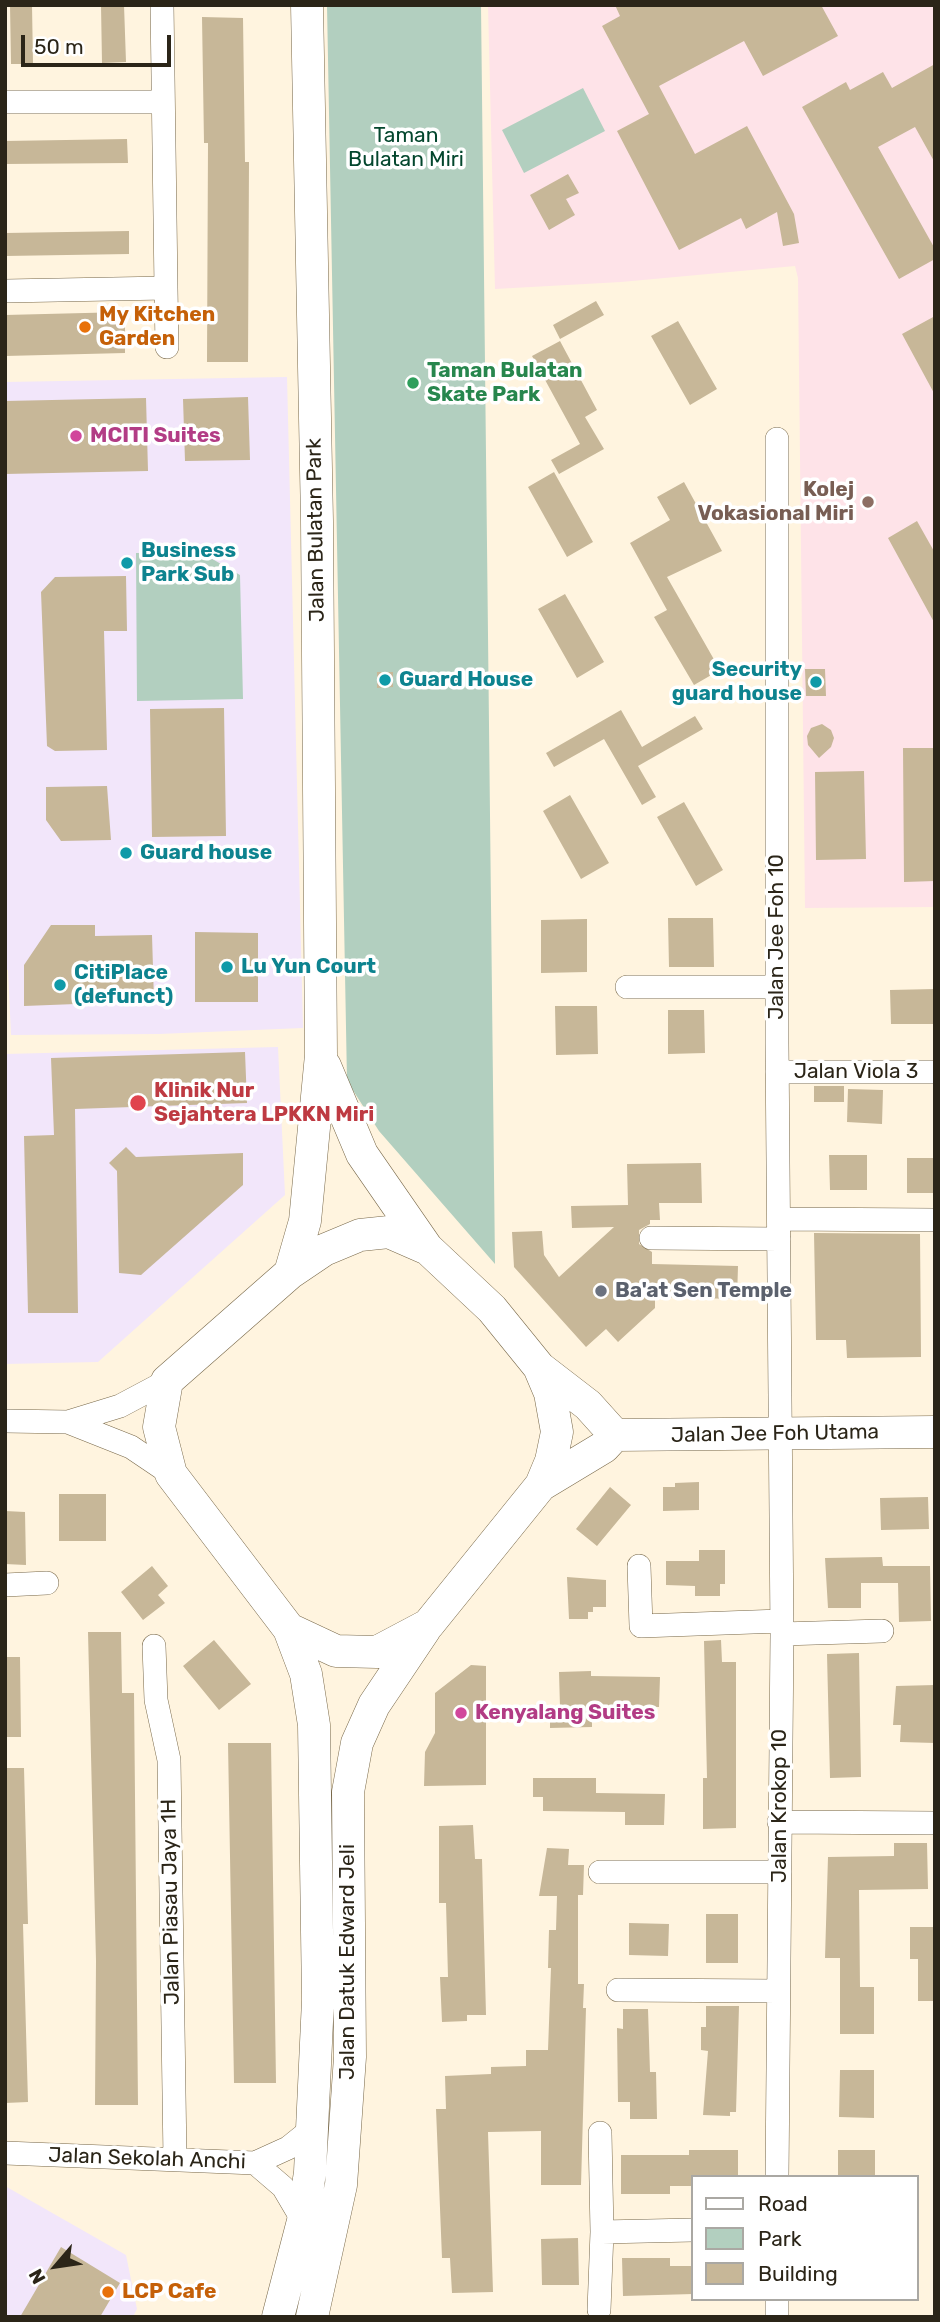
<!DOCTYPE html>
<html>
<head>
<meta charset="utf-8">
<style>
  body { margin:0 }
  #map { position:relative; width:940px; height:2322px; overflow:hidden; background:#fff4df; font-family:Rubik,sans-serif }
  canvas { display:block }
  .frame { position:absolute; inset:0; border:7px solid #2b2518; pointer-events:none }
  .legend { position:absolute; left:691px; top:2175px; width:228px; height:126px; box-sizing:border-box; background:#fff; border:2px solid #aaa8a3; margin:0; padding:9px 12px; list-style:none; font-size:21px; color:#2b2518 }
  .legend li { display:flex; align-items:center; gap:14px; height:35px }
  .legend b { width:35px; border:2px solid #aaa8a3 }
  .north { position:absolute; left:21px; top:2231px; width:70px; height:70px; -webkit-text-stroke:5px #fff; paint-order:stroke; rotate:241deg; font-size:19px; font-weight:700; line-height:28px; text-align:center; color:#2b2518 }
  .north::after { content:''; display:block; margin:auto; width:24px; height:32px; background:#2b2518; clip-path:polygon(50% 0,100% 100%,50% 72%,0 100%) }
  .scale { position:absolute; left:21px; top:35px; width:150px; height:32px; box-sizing:border-box; border:4px solid #2b2518; border-top:0; padding-left:9px; font-size:21px; line-height:24px; white-space:nowrap; color:#2b2518; -webkit-text-stroke:5px #fff; paint-order:stroke }
</style>
</head>
<body>
<div id="map">
<canvas width="940" height="2322"></canvas>
<div class="frame"></div>
<ul class="legend">
<li><b style="height:9px;background:#fff"></b>Road</li>
<li><b style="height:19px;background:#b2cfbf"></b>Park</li>
<li><b style="height:19px;background:#c7b798"></b>Building</li>
</ul>
<div class="north">N</div>
<div class="scale">50 m</div>
</div>
<script>
const ctx = document.querySelector('canvas').getContext('2d');
ctx.lineJoin = 'round';
function fillPath(path, color) { ctx.fillStyle = color; ctx.fill(path, 'evenodd'); }
function strokePath(path, color, width, dash) { ctx.strokeStyle = color; ctx.lineWidth = width; ctx.lineCap = dash ? 'butt' : 'round'; ctx.setLineDash(dash || []); ctx.stroke(path); }
function write(font, color, halo, rows, align = 'center') {
  ctx.font = font + ' Rubik,sans-serif'; ctx.lineWidth = 7; ctx.setLineDash([]); ctx.textBaseline = 'middle'; ctx.strokeStyle = halo; ctx.fillStyle = color; for (const [text, x, y, turn = 0] of rows) {
    ctx.save(); ctx.translate(x, y); ctx.rotate((+turn || 0) * Math.PI / 180); ctx.textAlign = isNaN(turn) ? turn : align; if (halo) ctx.strokeText(text, 0, 0); ctx.fillText(text, 0, 0); ctx.restore();
  }
}
fillPath(new Path2D(`
  M287,377L303,1028L159,1034L11,1035L8,970L5,969V382Z
  M278,1047L285,1195L98,1362L5,1364V1054Z
  M5,2186L126,2255L137,2309L133,2317H5Z`), '#f2e6fa');
fillPath(new Path2D(`
  M488,5H935V907L805,908L798,278L795,266L621,282L495,289Z`), '#fee3e8');
fillPath(new Path2D(`
  M327,5H481L495,1264L379,1131L347,1081Z
  M583,88L605,131L524,173L502,130Z
  M136,553H202L240,575L243,699L137,701Z`), '#b2cfbf');
fillPath(new Path2D(`
  M10,5H32L33,64H11Z
  M101,5H124L126,62L102,63Z
  M615,5H821L838,36L763,76L744,41L659,86L695,154L747,126L794,214L799,243L783,246L777,212L746,229L741,218L679,250L617,131L649,114L602,26L620,16Z
  M202,17L243,18L245,162H249L248,362H207L208,143H204Z
  M935,64V163L915,127L878,147L935,249V259L899,279L802,107L846,82L850,90L883,72L892,88Z
  M127,139L128,163L5,164V141Z
  M568,174L579,193L566,199L575,215L549,230L530,195Z
  M129,231V254L5,256V233Z
  M596,301L604,315L560,339L553,325Z
  M125,312V353L5,356V315Z
  M935,316V395L902,334Z
  M678,321L717,389L690,405L651,336Z
  M560,341L597,410L585,417L604,449L559,474L551,460L580,444L532,356Z
  M248,397L250,460L185,461L183,399Z
  M146,398L148,471L5,474V401Z
  M554,472L593,542L567,557L528,487Z
  M684,482L722,551L667,577L720,670L694,685L654,617L667,610L630,543L670,520L657,497Z
  M917,521L935,553V624L888,538Z
  M126,576L127,631H104L107,750L55,751L47,746L41,592L55,577Z
  M565,594L604,662L577,678L538,609Z
  M805,669H825L826,696H806Z
  M377,672H393V687L377,688Z
  M224,708L226,836L152,837L150,709Z
  M621,710L642,747L695,716L703,729L638,766L656,797L642,805L604,739L554,767L546,753Z
  M822,724L831,730L834,738L831,747L819,758L808,745L807,736L811,728Z
  M903,748H935V881L904,882Z
  M864,771L866,859L816,860L815,772Z
  M107,786L111,840L61,841L46,820V787Z
  M570,795L609,863L581,879L543,811Z
  M684,802L723,870L696,886L657,817Z
  M668,918H713L714,967H669Z
  M587,919V972L541,973V920Z
  M51,925H95V936L152,935L154,1001L24,1006V965Z
  M195,932L258,933V1002H195Z
  M935,989V1024H891L890,990Z
  M555,1006H597L598,1054L556,1055Z
  M668,1010H704L705,1053L668,1054Z
  M245,1052L247,1103L75,1109L78,1313H28L24,1136L54,1135L51,1058Z
  M814,1086H844V1102H814Z
  M848,1089L883,1090L882,1124L847,1122Z
  M126,1147L136,1157L243,1153V1185L141,1275L119,1273L117,1171L109,1163Z
  M829,1155H867V1190H830Z
  M907,1158H935V1193H907Z
  M701,1163L702,1203H659L660,1220H650V1224L639,1230V1244L652,1252V1264L738,1266L737,1299L655,1297V1308L618,1342L606,1329L586,1347L514,1267L512,1232L542,1231L544,1255L559,1277L614,1227L572,1228L571,1206L628,1205L627,1164Z
  M814,1233L920,1234L921,1357L847,1358L846,1340H816Z
  M699,1482V1510L663,1511V1487H675V1483Z
  M610,1487L631,1505L597,1546L576,1529Z
  M59,1494H106V1541H59Z
  M928,1497L929,1529L881,1530L880,1498Z
  M5,1511L25,1512L26,1565L5,1564Z
  M699,1550H725V1584H720V1596H695V1586L666,1585V1561H699Z
  M882,1557L883,1566H930L931,1621L899,1622L898,1583H861V1608H828L825,1558Z
  M152,1566L168,1586L158,1595L165,1603L143,1620L121,1592Z
  M567,1577L606,1580V1607H593V1612H588V1619H569Z
  M88,1632H121L122,1693H134L138,2105H95L96,1961Z
  M214,1640L251,1684L219,1710L183,1666Z
  M721,1640L722,1662H736V1828L703,1829V1778H707L704,1641Z
  M859,1653L861,1777L830,1778L827,1654Z
  M5,1657H20L21,1737H5Z
  M471,1665L486,1666V1785L424,1786L425,1752L435,1733V1693Z
  M591,1671V1676L660,1677L659,1707L592,1706V1727L550,1728V1708L560,1707L559,1672Z
  M935,1685V1743L900,1742L901,1725H893L896,1686Z
  M228,1743H271L276,2083H234Z
  M5,1768H24L28,1924H23L28,2102L5,2103Z
  M533,1778H596V1793L665,1794L664,1825H625V1812L543,1811V1797H533Z
  M473,1825L475,1859H482L486,2015H467V2021L442,2022L440,1977H448L446,1903H439V1826Z
  M894,1843H927L928,1889L859,1890L860,1987H874V2034H840V1958H825L828,1857L894,1856Z
  M547,1848L569,1849L568,1865H584L583,1895H578V1984H584L583,2008H586L581,2185H541V2131L488,2132L493,2292L452,2293L450,2258H442L436,2109H446L445,2076L491,2074V2067L526,2066V2050H548L551,1968H548L549,1930H556L557,1896H539Z
  M706,1914H738V1963H706Z
  M629,1923L669,1924L668,1956L629,1955Z
  M910,1927H935V2001H918V1959H910Z
  M706,2006H739L736,2112H730V2116L703,2115L708,2051L701,2050V2027H706Z
  M623,2009H648L650,2072H656L657,2119H630V2102H618L617,2028L623,2029Z
  M840,2070H874V2118L839,2117Z
  M689,2150H738V2177H693V2186H670V2194H621V2155H689Z
  M838,2150H875V2177H838Z
  M578,2238L579,2285H542L541,2239Z
  M61,2247L120,2283L100,2317H20Z
  M622,2258H670V2266H693V2294L623,2296Z`), '#c7b798');
const street = new Path2D(`
  M5,102H162
  M166,288L167,347
  M5,291L166,288L162,5
  M627,987H777
  M777,1072H935
  M779,1219L935,1220
  M651,1238L779,1239
  M5,1421L68,1422L120,1406L167,1381
  M68,1422L131,1447L171,1474
  M639,1566L641,1626L781,1621
  M5,1585L47,1583
  M782,1634L882,1631
  M154,1646L156,1700L169,1760L175,2159
  M779,1822L935,1823
  M600,1872H780
  M618,1990L778,1991
  M5,2153L255,2163L283,2187L303,2221
  M255,2163L288,2148L314,2127
  M777,2177L782,1634L777,1044V439
  M602,2232L693,2230
  M777,2299V2317
  M599,2310L602,2232L600,2133`);
const secondary = new Path2D(`
  M325,1066L362,1154L427,1248
  M389,1232L428,1249L492,1309L539,1367L550,1393L557,1432L551,1461L541,1485L428,1625L377,1652L336,1651L289,1629L171,1474L159,1427L167,1381L290,1273L324,1250L360,1235Z
  M290,1273L305,1221L321,1055L317,521L307,5
  M540,1368L588,1405L615,1435
  M615,1435L935,1432
  M541,1485L604,1447L615,1435
  M278,2317L303,2221L310,2172L318,2000L314,1725L306,1674L289,1629
  M312,2317L341,2185L350,2057L348,1792L357,1743L374,1705L425,1629`);
strokePath(street, '#786849', 24);
strokePath(secondary, '#786849', 33);
strokePath(street, '#fff', 23);
strokePath(secondary, '#fff', 32);
for (const [x, y, r, color] of [
  [85,327,7,"#e8710a"],
  [413,383,7,"#2e9e5b"],
  [76,436,7,"#d1479c"],
  [868,502,7,"#8d6e63"],
  [127,563,7,"#0f9aa8"],
  [385,680,7,"#0f9aa8"],
  [816,682,7,"#0f9aa8"],
  [126,853,7,"#0f9aa8"],
  [227,967,7,"#0f9aa8"],
  [60,985,7,"#0f9aa8"],
  [138,1103,9,"#e0444e"],
  [601,1291,7,"#6b7280"],
  [461,1713,7,"#d1479c"],
  [108,2292,7,"#e8710a"]
]) { const dot = new Path2D(); dot.arc(x, y, r, 0, 2 * Math.PI); ctx.fillStyle = color; ctx.fill(dot); strokePath(dot, '#fff', 2.5); }
write('21px', '#03462d', '#fff', [
  ["Taman",406,136],
  ["Bulatan Miri",406,160]
]);
write('bold 21px', '#c56008', '#fff', [
  ["My Kitchen",99,315],
  ["Garden",99,339],
  ["LCP Cafe",122,2292]
], 'left');
write('bold 21px', '#27864d', '#fff', [
  ["Taman Bulatan",427,371],
  ["Skate Park",427,395]
], 'left');
write('bold 21px', '#b23c85', '#fff', [
  ["MCITI Suites",90,436],
  ["Kenyalang Suites",475,1713]
], 'left');
write('bold 21px', '#785e54', '#fff', [
  ["Kolej",854,490],
  ["Vokasional Miri",854,514]
], 'right');
write('21px', '#2b2518', '#fff', [
  ["Jalan Bulatan Park",316,530,-91],
  ["Jalan Jee Foh 10",777,937,-90],
  ["Jalan Viola 3",856,1072],
  ["Jalan Jee Foh Utama",775,1434,-1],
  ["Jalan Krokop 10",780,1806,-90],
  ["Jalan Piasau Jaya 1H",171,1902,-91],
  ["Jalan Datuk Edward Jeli",348,1962,-90],
  ["Jalan Sekolah Anchi",147,2159,2]
]);
write('bold 21px', '#0d838f', '#fff', [
  ["Business",141,551],
  ["Park Sub",141,575],
  ["Security",802,670,"right"],
  ["guard house",802,694,"right"],
  ["Guard House",399,680],
  ["Guard house",140,853],
  ["Lu Yun Court",241,967],
  ["CitiPlace",74,973],
  ["(defunct)",74,997]
], 'left');
write('bold 21px', '#be3a42', '#fff', [
  ["Klinik Nur",154,1091],
  ["Sejahtera LPKKN Miri",154,1115]
], 'left');
write('bold 21px', '#5b616d', '#fff', [
  ["Ba'at Sen Temple",615,1291]
], 'left');
</script>
</body>
</html>
